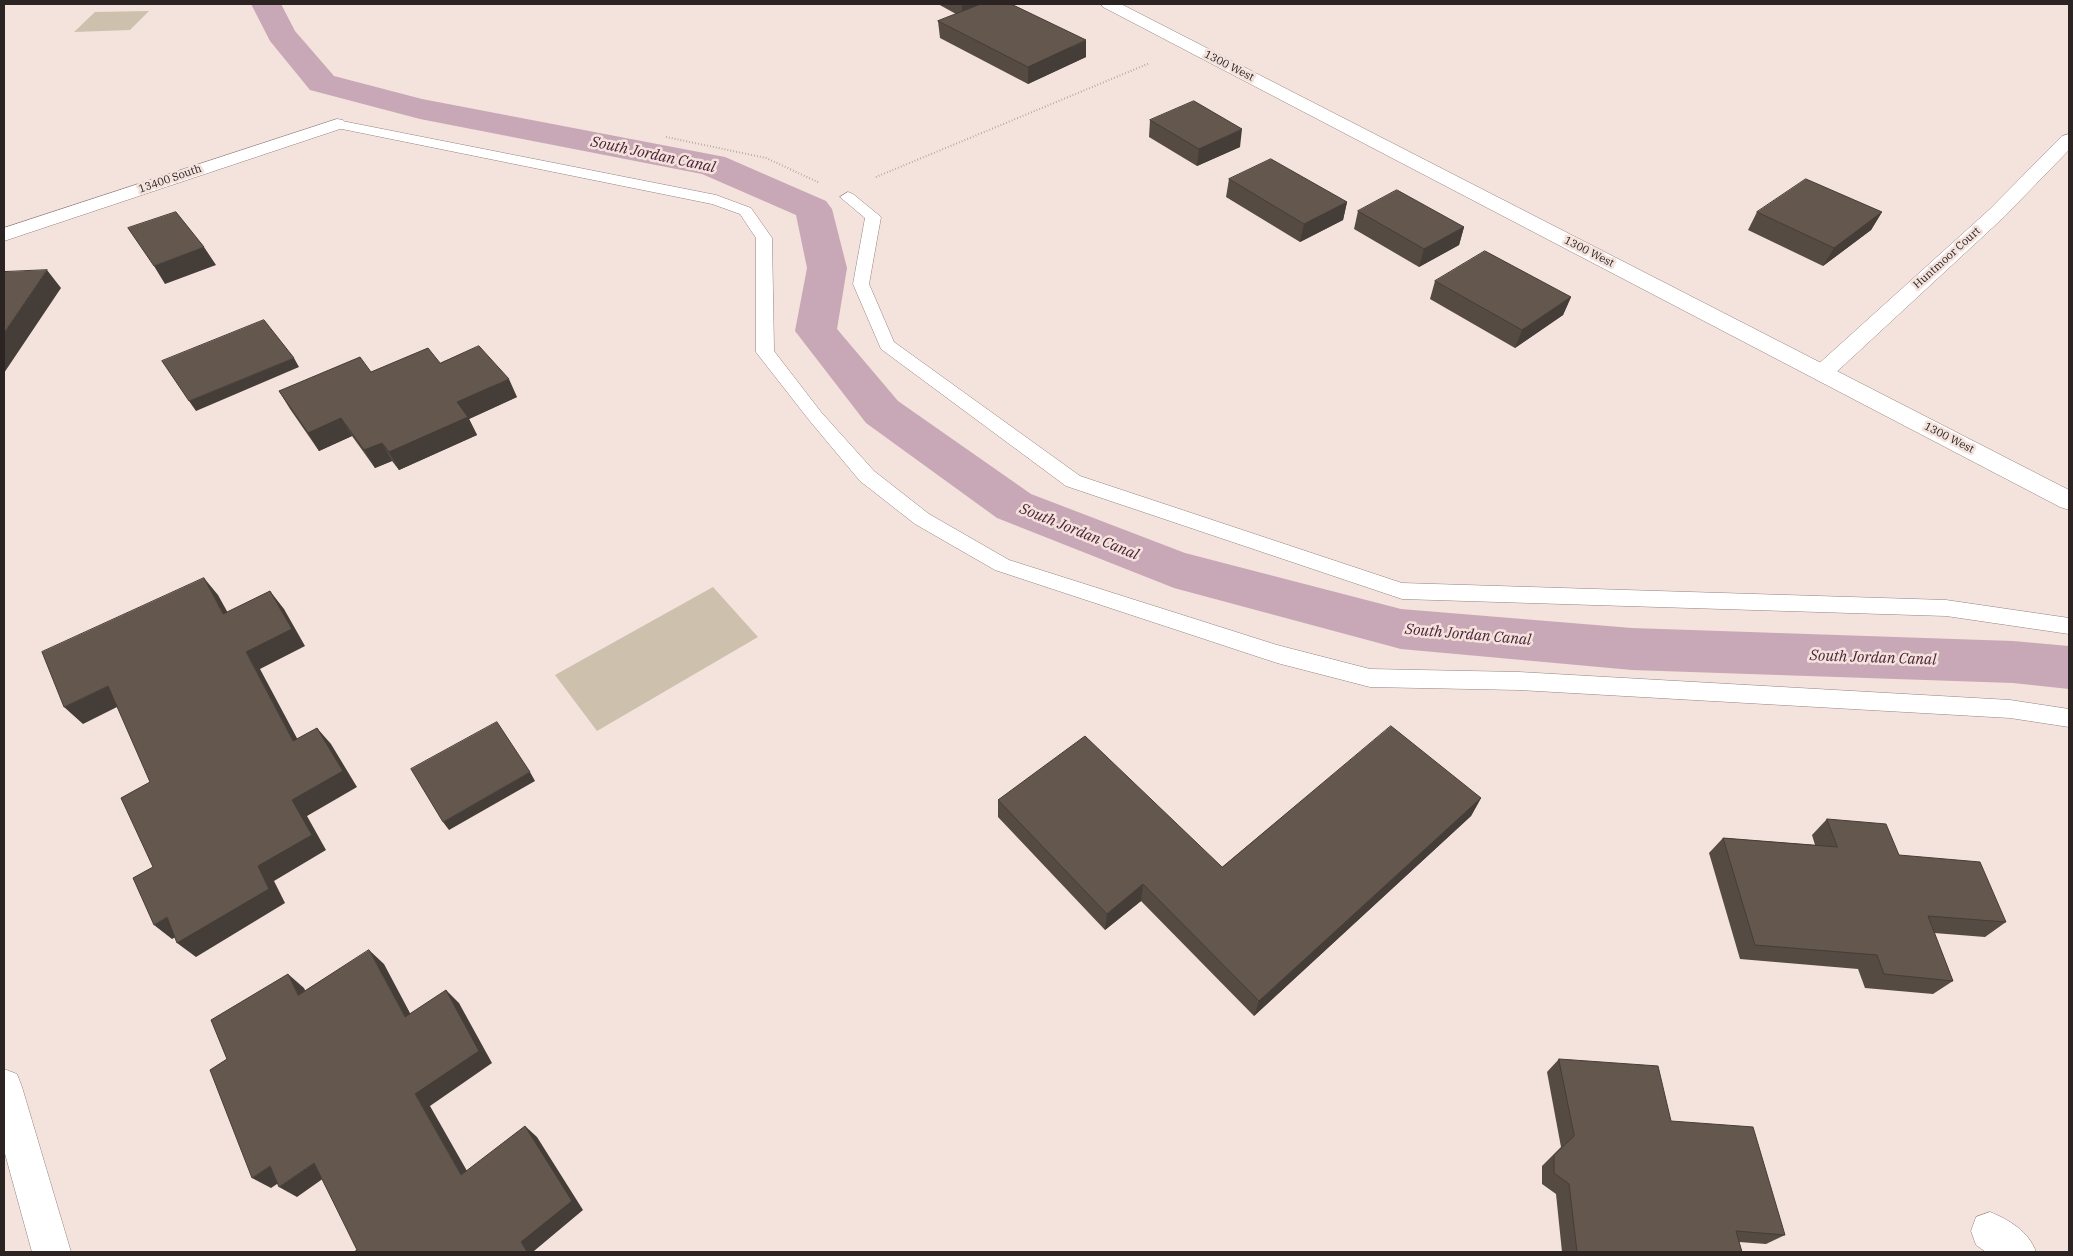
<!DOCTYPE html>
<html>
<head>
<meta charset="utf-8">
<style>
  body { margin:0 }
  #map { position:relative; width:2073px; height:1256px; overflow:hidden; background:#f4e2dd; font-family:"IBM Plex Serif",serif }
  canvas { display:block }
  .frame { position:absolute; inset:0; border:5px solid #2b2422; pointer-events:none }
</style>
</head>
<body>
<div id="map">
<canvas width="2073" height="1256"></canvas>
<div class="frame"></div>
</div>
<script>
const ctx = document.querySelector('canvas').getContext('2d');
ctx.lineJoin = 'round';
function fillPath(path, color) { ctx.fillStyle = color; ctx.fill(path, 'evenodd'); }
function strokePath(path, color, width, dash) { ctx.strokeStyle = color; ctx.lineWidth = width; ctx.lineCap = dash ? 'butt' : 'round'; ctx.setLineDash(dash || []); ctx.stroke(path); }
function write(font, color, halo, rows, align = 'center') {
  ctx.font = font + ' "IBM Plex Serif",serif'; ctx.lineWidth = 5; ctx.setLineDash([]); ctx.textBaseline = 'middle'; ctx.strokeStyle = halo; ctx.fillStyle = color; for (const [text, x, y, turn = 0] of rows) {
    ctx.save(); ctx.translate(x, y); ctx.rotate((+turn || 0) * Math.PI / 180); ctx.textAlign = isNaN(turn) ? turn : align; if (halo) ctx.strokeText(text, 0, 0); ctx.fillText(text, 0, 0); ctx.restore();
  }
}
fillPath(new Path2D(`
  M149,11L130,30L74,32L95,12Z
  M713,587L758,637L597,731L555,675Z`), '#cdc1ae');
fillPath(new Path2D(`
  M251,4H281L295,31L334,76L422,99L725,157L826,201L832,209L847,268L837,329L898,401L1031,494L1185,553L1401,609L1632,628L2013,641L2069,646V689L2013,683L1632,670L1401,649L1174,588L997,518L866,423L795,331L807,268L796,215L702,174L420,119L310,90L270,41Z`), '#c8a8b6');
const service = new Path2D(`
  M337,120L716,195L751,208L772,238L774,351L821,412L874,471L929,514L1009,560L1277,645L1370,669L1519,672L2010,700L2069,709V727L2010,718L1519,690L1370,687L1277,663L995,570L915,524L860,481L809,420L759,356L756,352V238L740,214L712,204L332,127L330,124Z
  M848,192L853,194L881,217L869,284L894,342L1080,476L1402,583L1946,600L2069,618V634L1946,616L1402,599L1066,486L881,349L853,284L865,218L840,197Z`);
const minor = new Path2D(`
  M337,119L343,120L346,124L343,128L4,241V228Z
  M2069,134V150L2004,217L1830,378L1822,380L1814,378L1811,373L1814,368L1990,209L2062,136Z
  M4,1069L17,1074L22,1087L71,1252H32L4,1150Z
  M1990,1212C2010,1220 2029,1232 2036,1252H1986L1976,1245L1971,1231L1976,1217Z`);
const tertiary = new Path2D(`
  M1101,4H1121L2069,490V510L2060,507L1103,7Z`);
strokePath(service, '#94837f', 1);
strokePath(minor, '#94837f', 1);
strokePath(tertiary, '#94837f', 1);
strokePath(new Path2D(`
  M666,137L766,158L820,183
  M876,177L1150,63`), '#867a76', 2, [0.5, 2.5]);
fillPath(service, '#fff');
fillPath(minor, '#fff');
fillPath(tertiary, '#fff');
fillPath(new Path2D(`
  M938,4H1011L1086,57L1028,84L940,38L938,21L956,14Z
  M1150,120L1240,147L1197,166L1149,137Z
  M1229,179L1347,202L1343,220L1300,242L1226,197Z
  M1358,211L1464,227L1459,245L1419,267L1354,229Z
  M1757,212H1882L1871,230L1823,266L1748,230Z
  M1435,281L1571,297L1563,315L1515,348L1430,299Z
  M440,363L517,397L469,419L477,435L399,470L392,461L375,468L352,436L319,451L290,409L279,391L371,372Z
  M1481,798L1471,816L1254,1016L1141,901L1105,930L998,817V800L1222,867Z
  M1827,819L1899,855L2006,922L1985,937L1934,933L1953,981L1933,994L1865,988L1858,969L1740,959L1709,853L1723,838L1815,845L1812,835Z
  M1559,1059L1671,1121L1785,1235L1766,1244L1739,1242L1742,1252H1562L1556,1194L1542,1184V1166L1561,1147L1547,1072Z`), '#554b43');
fillPath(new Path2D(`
  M962,4H999L962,18Z
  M1086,40V57L1028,84V67Z
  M1242,129L1240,147L1197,166L1199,149Z
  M1347,202L1343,220L1300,242L1304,224Z
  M1882,212L1871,230L1823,266L1834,248Z
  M1464,227L1459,245L1419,267L1424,249Z
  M204,247L216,265L165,284L154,266Z
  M47,270L61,288L4,373V333Z
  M1571,297L1563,315L1515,348L1522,330Z
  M294,358L299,367L196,411L189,401Z
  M509,379L517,397L469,419L477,435L399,470L389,452L457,402Z
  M341,418L352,436L319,451L308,433Z
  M382,443L392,461L375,468L364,450Z
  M204,578L218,595L238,631L223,614Z
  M270,591L284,609L305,646L260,669L307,757L293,741L246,652Z
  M108,686L125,703L83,724L64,707Z
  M317,728L331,744L357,787L307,816L326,850L274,881L285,903L196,957L177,943L258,866L292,800Z
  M530,772L535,781L449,830L443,822Z
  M1481,798L1471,816L1254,1016L1259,1001Z
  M1143,884L1141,901L1105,930L1107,914Z
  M167,917L185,932L172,939L154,925Z
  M369,950L384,964L419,1030L405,1017Z
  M288,974L304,988L314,1008L298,995Z
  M446,990L459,1003L492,1063L430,1106L475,1185L461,1175L415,1094Z
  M525,1126L537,1137L583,1210L534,1251L535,1252H527L521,1242Z
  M314,1163L331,1173L297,1197L279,1187Z
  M270,1166L289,1176L271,1188L252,1178Z`), '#453d37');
const building = new Path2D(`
  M981,4H1011L1086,40L1028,67L938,21Z
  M1194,101L1242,129L1199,149L1150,120Z
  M1271,159L1347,202L1304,224L1229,179Z
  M1806,179L1882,212L1834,248L1757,212Z
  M1397,190L1464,227L1424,249L1358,211Z
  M176,212L204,247L154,266L128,228Z
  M1485,251L1571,297L1522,330L1435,281Z
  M47,270L4,333V272Z
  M264,320L294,358L189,401L162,361Z
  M479,346L509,379L457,402L468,417L389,452L382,443L364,450L341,418L308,433L279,391L360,357L371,372L428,348L440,363Z
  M204,578L223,614L270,591L292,629L246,652L293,741L317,728L343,771L292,800L312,835L258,866L269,889L177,943L167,917L154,925L133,878L153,867L121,798L150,782L108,686L64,707L42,652Z
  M497,722L530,772L443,822L411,769Z
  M1391,726L1481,798L1259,1001L1143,884L1107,914L998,800L1085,736L1222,867Z
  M1827,819L1886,824L1899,855L1980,862L2006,922L1928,916L1953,981L1884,974L1877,955L1755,945L1723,838L1837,847Z
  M369,950L405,1017L446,990L479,1051L415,1094L461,1175L525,1126L572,1201L521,1242L527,1252H354L357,1250L314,1163L279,1187L270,1166L252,1178L210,1070L227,1059L211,1020L288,974L298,995Z
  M1559,1059L1658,1066L1671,1121L1753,1127L1785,1235L1736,1231L1742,1252H1577L1569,1184L1554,1173V1155L1574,1136Z`);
fillPath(building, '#63574e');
strokePath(building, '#453d37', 1);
write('11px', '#2b2422', '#f4e2dd', [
  ["1300 West",1229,66,27],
  ["13400 South",170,179,-19],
  ["1300 West",1589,252,27],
  ["Huntmoor Court",1947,258,-42],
  ["1300 West",1949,438,27]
]);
write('italic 15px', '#4b2036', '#f4e2dd', [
  ["South Jordan Canal",653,155,12],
  ["South Jordan Canal",1079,532,22],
  ["South Jordan Canal",1468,635,5],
  ["South Jordan Canal",1873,658,2]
]);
</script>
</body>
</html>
